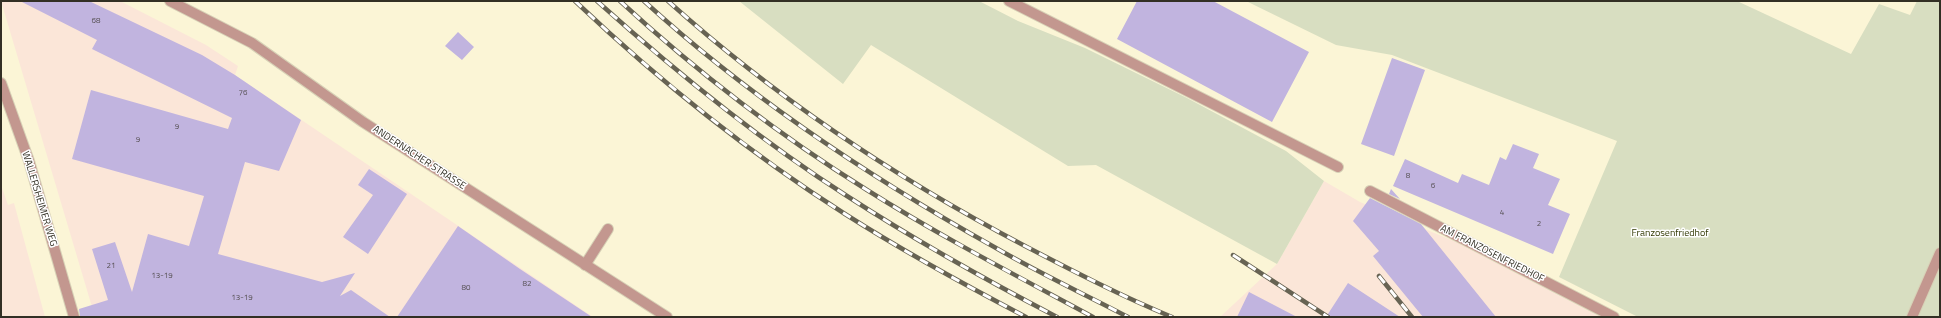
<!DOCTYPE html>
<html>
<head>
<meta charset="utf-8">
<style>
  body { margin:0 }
  #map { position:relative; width:1941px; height:318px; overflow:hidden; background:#fbf5d6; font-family:"Titillium Web",sans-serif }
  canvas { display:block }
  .frame { position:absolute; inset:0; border:2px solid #322f24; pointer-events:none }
</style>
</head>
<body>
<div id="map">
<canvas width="1941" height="318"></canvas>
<div class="frame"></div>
</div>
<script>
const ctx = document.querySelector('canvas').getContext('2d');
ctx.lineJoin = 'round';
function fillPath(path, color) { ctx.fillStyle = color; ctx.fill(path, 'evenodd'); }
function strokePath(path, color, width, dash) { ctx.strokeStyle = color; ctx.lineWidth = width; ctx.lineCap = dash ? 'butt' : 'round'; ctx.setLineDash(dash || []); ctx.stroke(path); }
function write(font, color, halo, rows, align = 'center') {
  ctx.font = font + ' "Titillium Web",sans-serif'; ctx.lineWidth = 3; ctx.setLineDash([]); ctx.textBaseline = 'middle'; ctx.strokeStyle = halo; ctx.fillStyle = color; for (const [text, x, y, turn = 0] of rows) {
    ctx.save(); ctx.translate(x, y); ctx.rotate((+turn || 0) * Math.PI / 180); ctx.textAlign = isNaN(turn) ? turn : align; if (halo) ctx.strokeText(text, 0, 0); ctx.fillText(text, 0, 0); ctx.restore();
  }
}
fillPath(new Path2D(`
  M1,1H120L206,45L238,66L235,75L593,317H95Z
  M1324,181L1360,202L1456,242L1601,317H1220L1277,264Z
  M1,185L8,205L14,203L45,317H1Z`), '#fbe6d8');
fillPath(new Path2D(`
  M739,1H979L1018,21L1085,48L1187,98L1286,151L1324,181L1277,264L1096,165L1068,166L871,45L843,84Z
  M1246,1H1737L1851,54L1879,4L1910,15L1917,1H1940V317H1638L1559,277L1617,141L1392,55L1336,45Z`), '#d8dec1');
fillPath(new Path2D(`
  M20,1H89L202,55L235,75L301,120L279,171L245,162L218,254L322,282L355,273L340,296L351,290L390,317H80L79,309L108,300L92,249L115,242L132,292L148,234L189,246L204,196L72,159L91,90L228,129L232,118L92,49L97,40Z
  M1137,1H1213L1309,52L1272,122L1117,39Z
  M458,32L474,47L462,60L445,46Z
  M1392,58L1425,70L1394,156L1361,144Z
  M1513,144L1539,154L1533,168L1560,179L1548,205L1570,214L1553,254L1393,186L1405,159L1458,183L1462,174L1489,185L1500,157L1506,160Z
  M369,169L407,194L368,254L343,237L373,195L358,185Z
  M1391,189L1400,199L1389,194Z
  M1370,198L1421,224L1496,317H1423L1373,256L1379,251L1353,221Z
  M458,226L520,269L592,317H397Z
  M1348,283L1400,317H1326Z
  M1249,292L1297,317H1237Z`), '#c1b4df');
const service = new Path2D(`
  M1009,1L1338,167
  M585,265L608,229
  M1912,317L1940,253`);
const minor = new Path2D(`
  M1370,191L1614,317`);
const tertiary = new Path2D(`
  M170,1L252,43L363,122L667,317
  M1,83L29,161L74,317`);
strokePath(service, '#d7d1b6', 12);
strokePath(minor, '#d7d1b6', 12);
strokePath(tertiary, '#d7d1b6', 12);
strokePath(service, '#c3978f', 10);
strokePath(minor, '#c3978f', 10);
strokePath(tertiary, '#c3978f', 10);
const rail = new Path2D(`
  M575,1C656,78 751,154 845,214C903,251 965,285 1026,317
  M597,1C676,72 758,139 847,196C915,240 986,280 1057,317
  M620,1C696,71 779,135 867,190C940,236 1017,276 1093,317
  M644,1C750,98 871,178 996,248C1039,273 1084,294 1128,317
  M668,1C777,99 896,178 1025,246C1073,271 1121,296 1172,317
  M1233,255L1328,317
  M1379,276L1412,317`);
strokePath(rail, '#676353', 4.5);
strokePath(rail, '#fff', 3, [9]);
write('8px', '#565053', null, [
  ["68",96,21],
  ["76",243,93],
  ["9",177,127],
  ["9",138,140],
  ["8",1408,176],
  ["6",1433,186],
  ["4",1502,213],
  ["2",1539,224],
  ["21",111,266],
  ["13-19",162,276],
  ["82",527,284],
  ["80",466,288],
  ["13-19",242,298]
]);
write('10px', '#322f24', '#fff', [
  ["ANDERNACHER STRASSE",419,158,33],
  ["WALLERSHEIMER WEG",39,199,73],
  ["AM FRANZOSENFRIEDHOF",1492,254,27]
]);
write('10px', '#343b06', '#fff', [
  ["Franzosenfriedhof",1670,234]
]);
</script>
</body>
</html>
